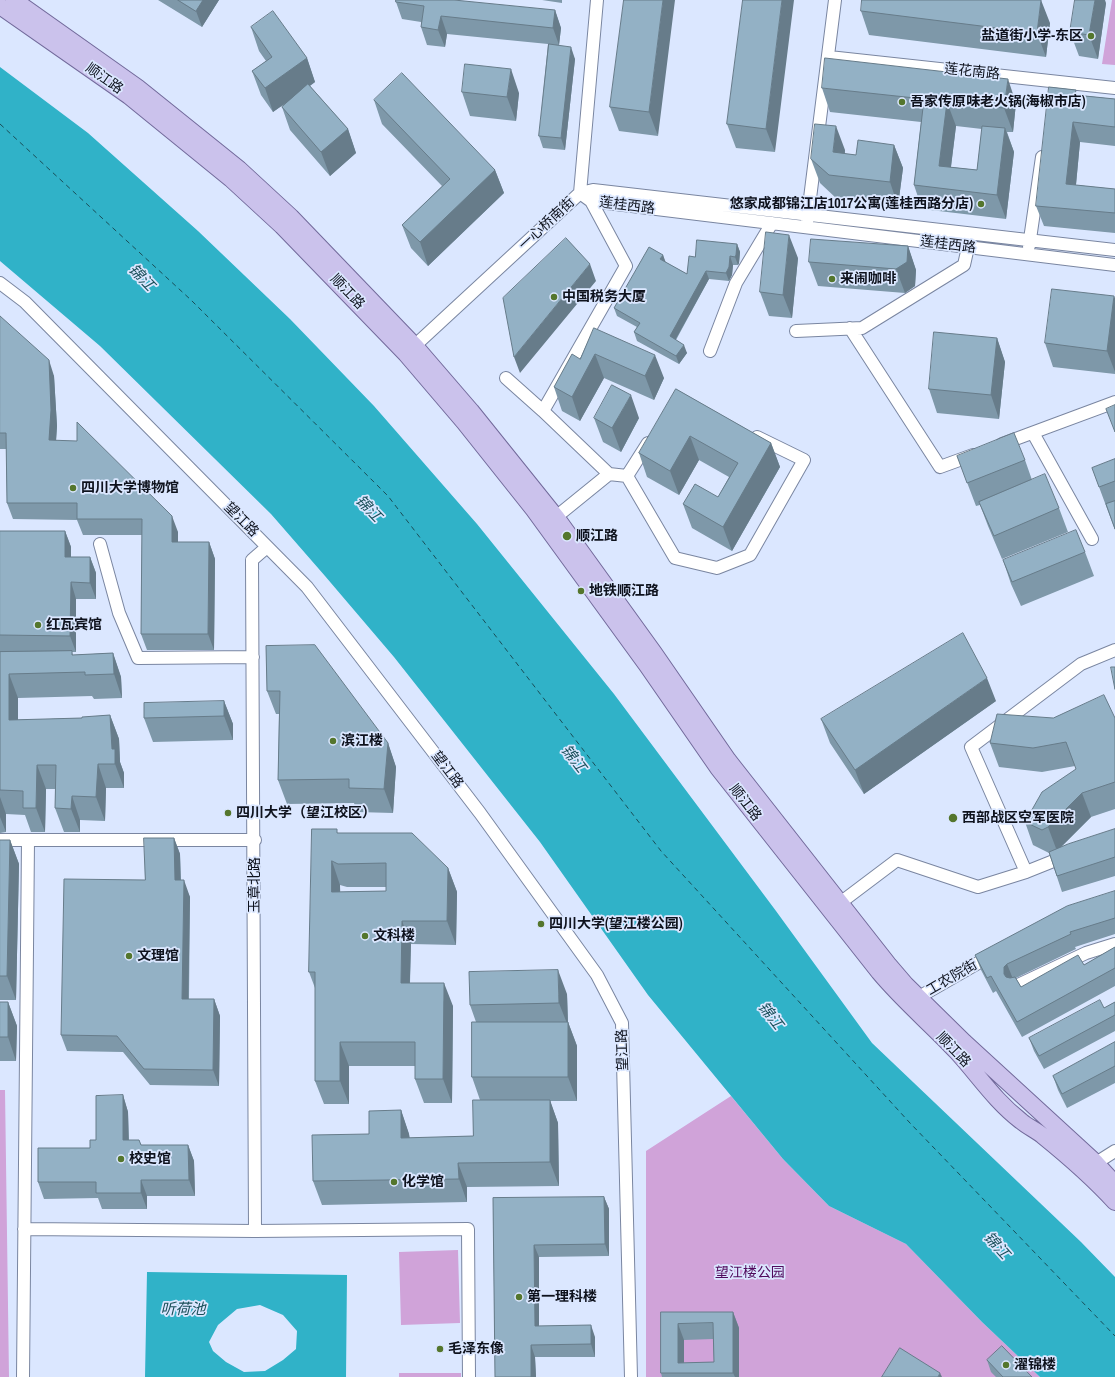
<!DOCTYPE html>
<html>
<head>
<meta charset="utf-8">
<style>
  body { margin:0 }
  canvas { display:block; background:#dbe7ff }
</style>
</head>
<body>
<canvas width="1115" height="1377"></canvas>
<script>
const ctx = document.querySelector('canvas').getContext('2d');
ctx.lineJoin = 'round';
function fillPath(path, color) { ctx.fillStyle = color; ctx.fill(path, 'evenodd'); }
function strokePath(path, color, width, dash) { ctx.strokeStyle = color; ctx.lineWidth = width; ctx.lineCap = dash ? 'butt' : 'round'; ctx.setLineDash(dash || []); ctx.stroke(path); }
function write(font, color, halo, rows, align = 'center') {
  ctx.font = font + ' "Archivo Narrow","Noto Sans SC",sans-serif'; ctx.lineWidth = 3.5; ctx.setLineDash([]); ctx.textBaseline = 'middle'; ctx.strokeStyle = halo; ctx.fillStyle = color; for (const [text, x, y, turn = 0] of rows) {
    ctx.save(); ctx.translate(x, y); ctx.rotate((+turn || 0) * Math.PI / 180); ctx.textAlign = isNaN(turn) ? turn : align; if (halo) ctx.strokeText(text, 0, 0); ctx.fillText(text, 0, 0); ctx.restore();
  }
}
fillPath(new Path2D(`
  M1112,0H1115V65L1102,64Z
  M0,1090H5L9,1377H0Z
  M731,1096L783,1159L829,1206L906,1244L982,1322L1040,1377H646V1151Z
  M458,1250L460,1323L401,1325L399,1252Z
  M399,1373H461V1377H399Z`), '#d0a3d9');
fillPath(new Path2D(`
  M0,67L88,133L198,231L290,319L374,406L477,524L614,694L776,911L872,1043L1081,1242L1115,1277V1377H1040L982,1322L906,1244L829,1206L783,1159L648,995L540,842L394,657L325,576L271,514L100,346L0,261Z
  M147,1272L347,1275L346,1377H145ZM260,1305L283,1315L297,1331L296,1349L283,1360L265,1371L244,1372L226,1362L213,1351L209,1342L218,1325L237,1309Z`), '#30b2c8');
strokePath(new Path2D(`
  M0,124L191,300L388,496L661,851L910,1123L1115,1336`), '#194e58', 1, [5, 4]);
const minor = new Path2D(`
  M829,57L1115,88
  M580,193L591,201L1115,265
  M580,193L593,190L1115,250
  M807,222L835,0
  M1029,246L1042,157
  M0,283L25,302L307,587L480,813L597,975L622,1023L631,1377
  M850,328L940,467L973,455
  M796,331L862,328L964,265L968,247
  M409,351L580,193L597,0
  M710,351L736,283L772,223
  M506,378L543,411L609,474
  M543,411L626,266L591,201
  M1033,433L1092,539
  M1002,444L1115,402
  M627,476L675,558L717,568L750,555L804,460L757,437
  M556,517L609,474L627,476L648,443
  M100,544L119,613L138,658L253,657
  M0,840H255
  M1026,872L971,747L1081,664L1115,650
  M840,903L897,860L978,887L1026,872L1066,856
  M1016,986L1086,953L1115,944
  M919,997L992,955
  M1096,1163L1115,1151
  M24,1229L255,1231L468,1229L469,1377
  M255,1231L252,560L267,547
  M23,1377L28,841`);
const major = new Path2D(`
  M14,0L137,87L239,169L291,217L415,346L471,411L556,517L654,653L728,760L888,964L906,985L964,1042L1096,1163L1115,1184
  M0,6L129,96L231,179L282,226L406,354L464,422L534,510L646,664L718,768L879,972C903,1001 932,1025 957,1052C979,1076 995,1101 1021,1121C1028,1127 1036,1130 1043,1136C1069,1157 1093,1178 1115,1202`);
strokePath(minor, '#7a86a1', 14);
strokePath(major, '#726a9b', 18);
strokePath(minor, '#fff', 12);
strokePath(major, '#cbc2ec', 16);
fillPath(new Path2D(`
  M158,0H219L202,27Z
  M542,0H562V3Z
  M624,0L658,136L619,131L610,107Z
  M743,0L775,152L736,148L727,124Z
  M396,2L555,10L561,28L559,45L575,59L565,150L543,148L539,136L548,44L447,34L445,47L427,45L421,27V22L402,19Z
  M1106,3L1098,59L1079,56L1070,32Z
  M861,11L1050,23L1046,57L869,35Z
  M251,27L307,58L315,82L310,86L348,129L356,153L330,176L290,130L282,107L283,105L273,112L261,95L252,71L266,61L259,51Z
  M822,88L1016,103L1013,132H1007L1014,152L1006,219L922,209L914,185L921,122L830,112ZM956,126L982,129L977,170L951,167Z
  M462,92L519,93L516,121L470,116Z
  M1078,95L1115,99V146L1080,142L1076,185L1115,189V233L1044,226L1036,206Z
  M374,100L495,170L504,193L428,266L411,248L402,225L442,186L382,124Z
  M894,145L903,168L898,206L837,199L820,183L811,159L845,150V154L856,155Z
  M737,244L740,252L739,263L738,265H733L732,275L729,281L709,279L676,340L687,353L679,364L637,341L634,332L637,327L617,316L614,308L663,255L665,262L687,274L695,257Z
  M908,246L916,270L915,286L905,293L818,286L809,262Z
  M798,258L792,318L769,316L760,292Z
  M1115,298V374L1053,367L1045,343Z
  M0,316L54,376L57,426L56,440L178,532V542H209L215,559L214,650H147L141,634L142,535H83L77,520L13,519L7,503L6,449H0Z
  M594,328L664,378L654,400L604,378L580,421L562,411L554,387L580,359Z
  M997,338L1005,362L999,419L937,413L929,389Z
  M676,389L771,443L780,467L732,551L692,528L683,504L718,497L729,477L699,460L679,495L647,477L639,453Z
  M594,418H639L621,452L603,442Z
  M957,456L1025,460L1032,480L1059,508L1068,532L1002,559L988,526L980,505L976,506Z
  M1115,459V530L1092,468Z
  M0,531H65L71,547V557H90L96,573V599H76V652H72L73,655L113,653L121,677L122,698L94,699L92,696L18,698V720L82,718L110,715L119,739L120,762L124,773V788H106L105,821L80,820V832H64L55,808V789H46L45,832H31L25,815L6,814V832L0,833V652H28H0Z
  M1085,552L1094,576L1021,606L1011,584L1003,560Z
  M266,646L388,743L396,767L393,813L357,812L354,803L287,804L278,780L279,714H276L267,691Z
  M224,701L233,724V740L153,742L144,718Z
  M996,701L864,794L830,743L821,719Z
  M1053,718H1115V809L1091,817L1061,847L1115,829V876L1062,892L1049,853L1033,845L1025,822L1076,769L1075,766L1042,772L999,767L990,743Z
  M312,829L339,833L448,868L457,892L456,945L411,944L410,983L453,1006L452,1103H424L415,1079V1066H349V1104H324L315,1081V988L309,972ZM340,885L347,887H386V891L340,892Z
  M174,838L180,854L181,880L190,897L189,999H214L220,1016L219,1086L150,1085L123,1052L67,1051L61,1035L145,880Z
  M0,840H10L19,864L16,1000H0Z
  M1115,891V934L1075,947L1076,949L1016,978L1021,987L1084,965L1115,947V986L1022,1037L996,991L993,993L981,970L975,955Z
  M567,994L568,1022L577,1046V1101H550L558,1123L559,1186L467,1187V1202L322,1205L313,1181L369,1134L401,1110L409,1134L410,1138L473,1136L480,1100L472,1077L476,1022L470,1005Z
  M0,1002H8L17,1026L16,1061H0Z
  M1115,1002V1031L1044,1069L1034,1051L1029,1038L1104,1008Z
  M1115,1042V1083L1067,1108L1058,1090L1053,1076Z
  M123,1095L128,1112L129,1140H139L141,1145H188L194,1161L195,1196H147V1209H102L98,1198L44,1199L38,1182L90,1148L96,1140Z
  M604,1197L609,1209V1256L539,1257V1326L595,1337V1357H535L536,1377H495L493,1198Z
  M661,1312H733L739,1328V1377H662L661,1373ZM713,1339L714,1362L684,1363V1340Z
  M987,1360L1032,1377H996L991,1372Z`), '#7e98a9');
fillPath(new Path2D(`
  M203,0H219L202,27L196,11Z
  M663,0H675L658,136L649,112Z
  M782,0H794L775,152L766,129Z
  M1041,0L1050,23L1046,57L1037,33Z
  M1095,0H1105L1106,3L1098,59L1089,35Z
  M555,10L561,28L559,45L553,28Z
  M441,16L447,34L445,47L438,30Z
  M571,47L575,59L565,150L561,138Z
  M307,58L315,82L273,112L265,88Z
  M511,69L519,93L516,121L507,97Z
  M1008,79L1016,103L1013,132L1004,108Z
  M947,102L956,126L948,190L939,166Z
  M1073,122L1080,142L1074,205L1066,184Z
  M836,126L845,150L842,176L833,152Z
  M1005,128L1014,152L1006,219L997,195Z
  M348,129L356,153L330,176L321,152Z
  M894,145L903,168L898,206L890,182Z
  M495,170L504,193L428,266L420,242Z
  M789,235L798,258L792,318L783,295Z
  M737,244L740,252L739,263L738,265L735,257Z
  M908,246L916,270L915,286L905,293L896,269Z
  M663,255L666,263L660,259Z
  M730,256L733,265L732,275L729,281L726,273Z
  M590,264L596,281L520,373L514,357Z
  M706,271L709,279L673,344L670,336Z
  M1114,296L1115,298V372L1107,351Z
  M997,338L1005,362L999,419L991,395Z
  M684,345L687,353L679,364L676,356Z
  M595,354L604,378L580,421L572,397Z
  M655,355L664,378L654,400L645,376Z
  M49,360L54,376L57,426L55,457L49,440Z
  M631,395L639,418L621,452L612,428Z
  M690,436L699,460L679,495L670,471Z
  M771,443L780,467L732,551L723,527Z
  M172,516L178,532V558L172,542Z
  M65,531L71,547V573L65,557Z
  M209,542L215,559L214,650L208,634Z
  M90,557L96,573V599L90,583Z
  M71,582L76,599V652L70,636Z
  M113,653L121,677L122,698L114,674Z
  M9,674L18,698V744L9,720Z
  M987,678L996,701L864,794L855,770Z
  M224,701L233,724V740L224,716Z
  M110,715L119,739L120,762L124,773V788L115,764L112,749Z
  M388,743L396,767L393,813L384,789Z
  M98,764L106,788L105,821L96,797Z
  M37,765L46,789L45,832L36,808Z
  M1082,793L1091,817L1057,851L1048,827Z
  M72,796L80,820V832L71,809Z
  M0,797L6,814V832L0,817Z
  M174,838L180,854L181,897L175,880Z
  M10,840L19,864L16,1000L7,976Z
  M332,861L340,885L341,916L332,892Z
  M448,868L457,892L456,945L447,921Z
  M184,880L190,897L188,1016L182,999Z
  M402,921L411,944L409,1007L401,983Z
  M1007,964L1013,979L1010,982L1004,974V967Z
  M558,970L567,994L568,1026L559,1003Z
  M444,983L453,1006L452,1103L443,1079Z
  M214,999L220,1016L219,1086L213,1070Z
  M8,1002L17,1026L16,1061L8,1037Z
  M568,1022L577,1046V1101L568,1077Z
  M340,1042L349,1066V1104L340,1081Z
  M123,1095L128,1112L129,1156L123,1140Z
  M550,1100L558,1123L559,1186L550,1162Z
  M401,1110L409,1134L410,1162L401,1138Z
  M188,1145L194,1161L195,1196L189,1180Z
  M458,1163L467,1187V1202L459,1179Z
  M141,1180L147,1196V1209L141,1193Z
  M604,1197L609,1209V1256L605,1244Z
  M534,1245L539,1257V1338L535,1326Z
  M733,1312L739,1328V1377H735L733,1373Z
  M678,1324L684,1340V1373L678,1363Z
  M591,1325L595,1337V1357L591,1344Z
  M531,1345L535,1357L536,1377H531Z
  M940,1373L942,1377H938Z`), '#677c8a');
const building = new Path2D(`
  M178,0H203L196,11Z
  M396,0H454L555,10L553,28L441,16L438,30L421,27L424,6L396,2Z
  M624,0H663L649,112L610,107Z
  M743,0H782L766,129L727,124Z
  M862,0H1041L1037,33L861,11Z
  M1075,0H1095L1089,35L1070,32Z
  M273,11L307,58L265,88L252,71L272,57L251,27Z
  M549,44L571,47L561,138L539,136Z
  M825,58L1008,79L1004,108L947,102L939,166L977,170L982,126L1005,128L997,195L914,185L924,99L822,88Z
  M465,64L511,69L507,97L462,92Z
  M402,73L495,170L420,242L402,225L450,179L374,100Z
  M308,84L348,129L321,152L282,107Z
  M1049,87L1076,90L1075,95L1115,99V127L1073,122L1066,184L1115,189V213L1036,206Z
  M815,124L836,126L833,152L856,155L858,140L894,145L890,182L829,175L811,159Z
  M766,232L789,235L783,295L760,292Z
  M566,238L590,264L514,357L503,298Z
  M811,239L908,246L907,262L896,269L809,262Z
  M697,240L737,244L736,255L735,257L730,256L729,267L726,273L706,271L670,336L684,345L676,356L634,332L640,323L614,308L649,247L663,255L660,259L687,274L689,256L695,257Z
  M1052,289L1114,296L1107,351L1045,343Z
  M0,316L49,360L51,410L49,440L77,441V422L172,516V542H209L208,634H141L142,519H77V503H7L6,433H0Z
  M594,328L655,355L645,376L595,354L572,397L554,387L572,354L580,359Z
  M934,332L997,338L991,395L929,389Z
  M612,385L631,395L612,428L594,418Z
  M676,389L771,443L723,527L683,504L695,484L718,497L738,463L690,436L670,471L639,453Z
  M1115,405V432L1106,409Z
  M1014,433L1025,460L967,483L957,456Z
  M1115,459V481L1099,487L1092,468Z
  M1045,474L1059,508L994,536L979,502Z
  M1115,501V529L1106,504Z
  M1076,530L1085,552L1012,582L1003,560Z
  M0,531H65V557H90V583L71,582L70,636L0,635Z
  M963,633L987,678L855,770L821,719Z
  M315,645L388,743L384,789L349,788V779L278,780L280,691H267L266,646Z
  M72,651V655L113,653L114,674L85,675V672L9,674V720L82,718V717L110,715L112,749H115V764H98L96,797L72,796L71,809L55,808L56,765H37L36,808H23V791L0,790V652Z
  M1111,667H1115V689Z
  M1104,695L1115,718V782L1082,793L1048,827L1042,830L1025,822L1042,792L1076,769L1066,742L1033,748L990,743L997,714L1053,718Z
  M224,701V716L144,718V703Z
  M312,829H337V833H412L448,868L447,921H402L401,983H444L443,1079H415V1042H340V1081H315V972H309ZM332,861L338,864L386,863V891L332,892Z
  M1115,829V857L1057,876L1049,852L1068,844Z
  M144,838H174L175,880H184L182,999H214L213,1070L144,1069L117,1036L61,1035L64,879L145,880Z
  M0,840H10L7,976H0Z
  M1115,891V918L1070,932L1071,934L1007,964L1004,967V974L1006,977L1010,978L1015,977L1021,987L1078,955L1084,965L1115,947V968L1017,1022L991,976L987,978L975,955L1067,906Z
  M558,970L559,1003L470,1005L469,972Z
  M1100,1000L1104,1008L1115,1002V1015L1039,1056L1029,1038Z
  M0,1002H8V1037H0Z
  M472,1022H568V1077H472Z
  M1115,1042V1066L1062,1094L1053,1076Z
  M123,1095V1140H139L141,1145H188L189,1180H141V1193H96V1182H38V1148H90V1140H96V1096Z
  M473,1100H550V1162L458,1163L459,1179L313,1181L312,1135L369,1134V1111L401,1110V1138L473,1136Z
  M604,1197L605,1244L534,1245L535,1326L591,1325V1344L531,1345V1377H495L493,1198Z
  M661,1312H733V1373H661ZM713,1323L714,1362L678,1363V1324Z
  M1002,1346L1032,1377H1003L987,1360Z
  M900,1348L940,1373L938,1377H882Z`);
fillPath(building, '#93b1c5');
strokePath(building, '#677c8a', 1);
for (const [x, y, r, color] of [
  [1091,36,4,"#54762d"],
  [902,102,4,"#54762d"],
  [981,204,4,"#54762d"],
  [832,279,4,"#54762d"],
  [554,297,4,"#54762d"],
  [73,488,4,"#54762d"],
  [567,536,5,"#54762d"],
  [581,591,4,"#54762d"],
  [38,625,4,"#54762d"],
  [333,741,4,"#54762d"],
  [228,813,4,"#54762d"],
  [953,818,5,"#54762d"],
  [541,924,4,"#54762d"],
  [365,936,4,"#54762d"],
  [129,956,4,"#54762d"],
  [121,1159,4,"#54762d"],
  [394,1182,4,"#54762d"],
  [519,1297,4,"#54762d"],
  [440,1349,4,"#54762d"],
  [1006,1365,4,"#54762d"]
]) { const dot = new Path2D(); dot.arc(x, y, r, 0, 2 * Math.PI); ctx.fillStyle = color; ctx.fill(dot); strokePath(dot, '#dbe7ff', 1.5); }
write('bold 14px', '#0e121d', '#dbe7ff', [
  ["盐道街小学-东区",1083,36,"right"],
  ["吾家传原味老火锅(海椒市店)",910,102],
  ["悠家成都锦江店1017公寓(莲桂西路分店)",973,204,"right"],
  ["来闹咖啡",840,279],
  ["中国税务大厦",562,297],
  ["四川大学博物馆",81,488],
  ["顺江路",576,536],
  ["地铁顺江路",589,591],
  ["红瓦宾馆",46,625],
  ["滨江楼",341,741],
  ["四川大学（望江校区）",236,813],
  ["西部战区空军医院",962,818],
  ["四川大学(望江楼公园)",549,924],
  ["文科楼",373,936],
  ["文理馆",137,956],
  ["校史馆",129,1159],
  ["化学馆",402,1182],
  ["第一理科楼",527,1297],
  ["毛泽东像",448,1349],
  ["濯锦楼",1014,1365]
], 'left');
write('14px', '#0e121d', '#dbe7ff', [
  ["莲花南路",972,72,6],
  ["顺江路",104,79,35],
  ["莲桂西路",627,206,7],
  ["一心桥南街",547,224,-43],
  ["莲桂西路",948,245,7],
  ["顺江路",347,292,46],
  ["望江路",241,520,45],
  ["望江路",447,770,53],
  ["顺江路",745,803,52],
  ["玉章北路",255,885,-90],
  ["工农院街",952,978,-30],
  ["望江路",623,1050,-92],
  ["顺江路",953,1050,46]
]);
write('14px', '#500a5d', '#dbe7ff', [
  ["望江楼公园",750,1273]
]);
write('italic 15px', '#194e58', '#dbe7ff', [
  ["锦江",141,278,46],
  ["锦江",368,509,46],
  ["锦江",573,759,52],
  ["锦江",770,1016,52],
  ["锦江",996,1246,48],
  ["听荷池",183,1310]
]);
</script>
</body>
</html>
